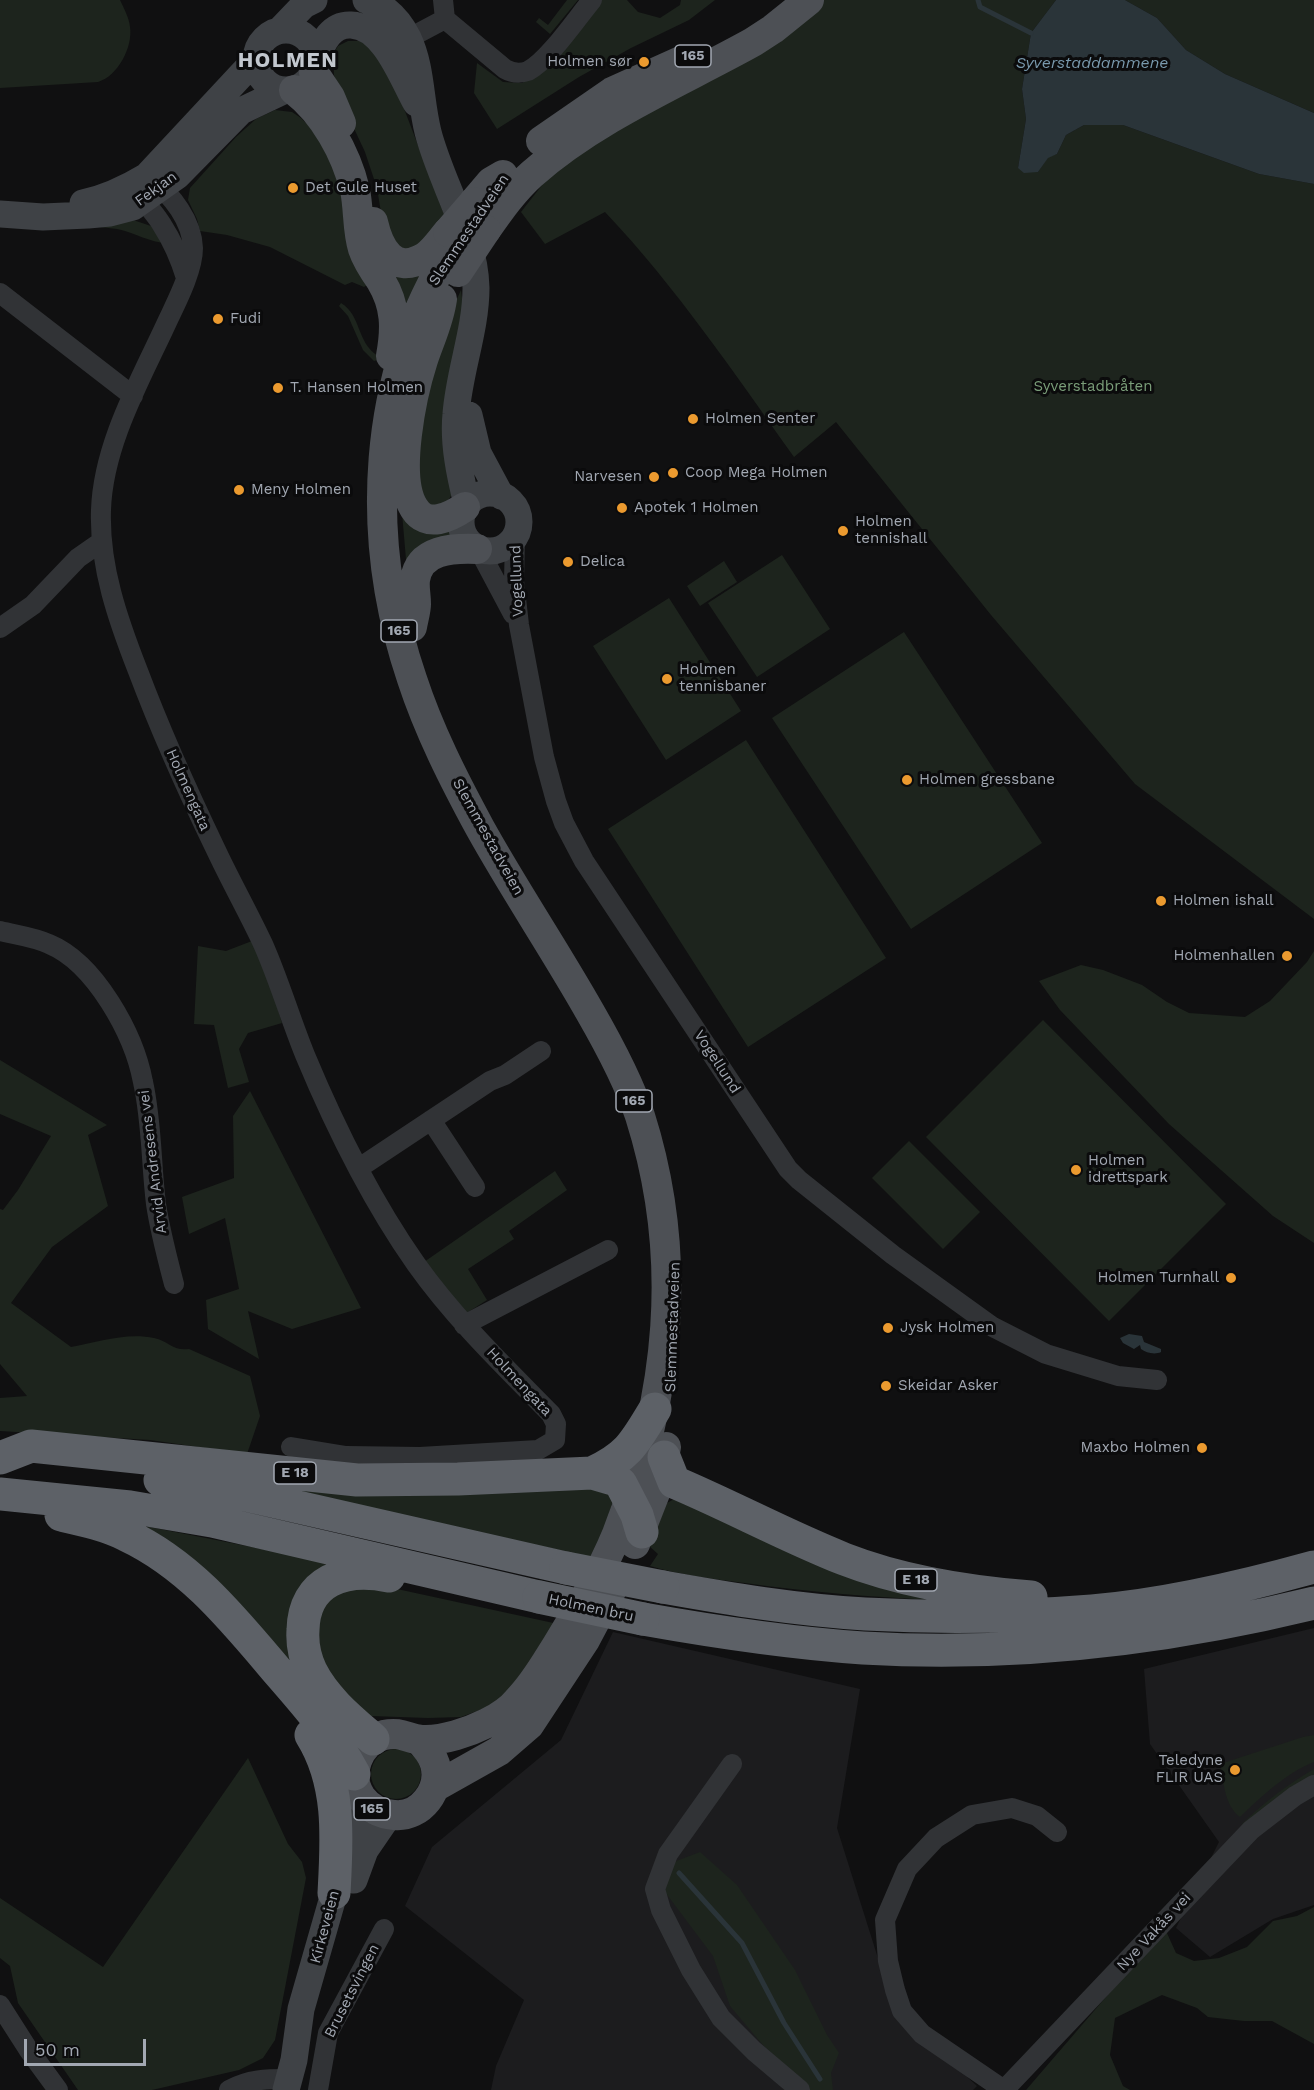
<!DOCTYPE html>
<html>
<head>
<meta charset="utf-8">
<style>
  body { margin:0 }
  #map { position:relative; width:1314px; height:2090px; overflow:hidden; background:#101011; font-family:"Work Sans",sans-serif }
  canvas { display:block }
  .scale { position:absolute; left:24px; top:2039px; width:122px; height:27px; box-sizing:border-box; border:3px solid #a2a8b2; border-top:0; padding-left:8px; font-size:18px; line-height:21px; white-space:nowrap; color:#a2a8b2; -webkit-text-stroke:4px #0b0b0c; paint-order:stroke }
</style>
</head>
<body>
<div id="map">
<canvas width="1314" height="2090"></canvas>
<div class="scale">50 m</div>
</div>
<script>
const ctx = document.querySelector('canvas').getContext('2d');
ctx.lineJoin = 'round';
function fillPath(path, color) { ctx.fillStyle = color; ctx.fill(path, 'evenodd'); }
function strokePath(path, color, width, dash) { ctx.strokeStyle = color; ctx.lineWidth = width; ctx.lineCap = dash ? 'butt' : 'round'; ctx.setLineDash(dash || []); ctx.stroke(path); }
function write(font, color, halo, rows, align = 'center') {
  ctx.font = font + ' "Work Sans",sans-serif'; ctx.lineWidth = 6; ctx.setLineDash([]); ctx.textBaseline = 'middle'; ctx.strokeStyle = halo; ctx.fillStyle = color; for (const [text, x, y, turn = 0] of rows) {
    ctx.save(); ctx.translate(x, y); ctx.rotate((+turn || 0) * Math.PI / 180); ctx.textAlign = isNaN(turn) ? turn : align; if (halo) ctx.strokeText(text, 0, 0); ctx.fillText(text, 0, 0); ctx.restore();
  }
}
fillPath(new Path2D(`
  M1314,1628V1905L1273,1919L1210,1957L1176,1928L1219,1842L1150,1744L1144,1669Z
  M613,1632L860,1689L837,1828L894,2009L977,2086L973,2090H491L496,2066L524,2000L405,1906L432,1847L561,1740Z`), '#1c1c1e');
fillPath(new Path2D(`
  M0,0H120C124,9 129,17 130,27C133,47 118,76 98,82L0,88Z
  M567,0H578L550,34L536,22L539,18L548,25Z
  M600,0H627L638,12L660,18L680,5L681,0H715L689,20L631,48L579,77L497,129L474,93L477,63L503,82L522,83L538,74Z
  M819,0H1056L1031,33L1022,89L1026,119L1018,168L1038,172L1048,157L1057,154L1066,135L1084,125H1123L1259,174L1314,184V919L1135,784L991,615L836,422L794,457C734,373 676,287 605,212L545,244L521,212L553,171Z
  M1125,0H1314V113L1225,74L1186,50L1157,18Z
  M348,41H359L370,46L381,59L403,106L445,216L420,245L409,250L399,249L384,231L377,188L365,152L344,107L334,75L333,54L338,46Z
  M275,110L292,112L301,118L308,125L332,157L370,283L364,287L352,282L345,285L270,247L227,235L200,231L197,219L188,200L190,188L236,137L256,119Z
  M130,219L151,226L167,243C150,243 134,232 117,229C83,224 47,226 13,224Z
  M428,268L404,324L395,273Z
  M461,290L463,306L452,494C446,506 439,506 427,505L412,465L443,329Z
  M341,303C362,316 356,342 378,356L377,360L374,361L363,350L348,316L339,306Z
  M402,513L450,530L452,536L407,571Z
  M782,555L830,629L757,677L708,603Z
  M724,561L737,582L700,606L687,586Z
  M669,598L741,711L666,760L593,646Z
  M904,632L1042,843L911,929L772,718Z
  M746,740L886,958L748,1047L608,829Z
  M252,941L268,975L282,1023L248,1033L239,1049L249,1082L228,1088L214,1025L194,1024L198,946L226,951Z
  M1314,951V1243L1273,1216L1169,1124L1060,1010L1039,981L1081,965L1103,970L1142,985L1167,1002L1189,1013L1245,1017L1270,1001L1307,962Z
  M1043,1020L1226,1204L1109,1321L926,1137Z
  M0,1060L107,1125L88,1135L108,1206L52,1247L11,1303L71,1347C97,1342 127,1332 154,1338C169,1341 172,1351 189,1349L250,1376L260,1416L247,1454L150,1440L0,1431V1398L27,1396L0,1364V1209L3,1210L18,1190L51,1136L0,1114Z
  M250,1091L361,1308L292,1329L248,1311L259,1359L208,1329L206,1300L239,1289L225,1218L189,1234L182,1197L234,1178L233,1116Z
  M909,1141L980,1212L943,1249L872,1178Z
  M555,1171L567,1190L509,1231L514,1239L468,1269L487,1300L465,1314L424,1262Z
  M224,1471L592,1485L616,1490L596,1558L355,1506Z
  M676,1498L686,1505L689,1503L934,1600C871,1597 808,1592 745,1583C713,1579 681,1575 650,1566L658,1554L649,1546L667,1503Z
  M129,1523L334,1563L298,1670Z
  M374,1584L558,1624L520,1683L493,1705L461,1717L428,1718L371,1716L352,1706L317,1655L320,1608L338,1593Z
  M1314,1735V1762C1286,1773 1262,1796 1240,1817C1224,1805 1224,1782 1220,1764L1303,1737Z
  M371 1774a25 25 0 1 1 50 0a25 25 0 1 1-50 0Z
  M248,1758L288,1844L302,1862L306,1878L275,2040L263,2058L239,2070L152,2090H78L18,2003L10,1966L0,1958V1898L103,1967Z
  M1314,1769V1777L1242,1827V1824C1264,1802 1287,1785 1314,1769Z
  M700,1852L737,1885L795,1970L827,2035L839,2053L831,2073L833,2090H809L762,2044L730,2006L713,1956L662,1888L671,1863Z
  M1314,1907V2044L1272,2021H1244L1208,2017L1197,2008L1162,1995L1115,2018L1110,2055L1123,2086L1130,2090H1026L1155,1940L1166,1931L1176,1953L1194,1961L1219,1958L1247,1947L1273,1921L1297,1916Z`), '#1d241d');
fillPath(new Path2D(`
  M1056,0H1125L1157,18L1186,50L1225,74L1314,113V184L1259,174L1123,125H1084L1066,135L1057,154L1048,158L1038,172L1024,173L1018,168L1026,119L1022,89L1031,33Z
  M1129,1334L1142,1336L1144,1342L1161,1349V1352C1155,1355 1146,1353 1141,1349L1140,1345L1134,1349L1123,1343L1120,1338Z`), '#2a3439');
strokePath(new Path2D(`
  M978,0L980,7L1031,33
  M679,1873L742,1943L784,2023L820,2079`), '#2a3439', 5);
strokePath(new Path2D(`
  M443,0L445,19L505,69C512,73 520,74 528,71C548,61 577,18 592,0
  M398,44L445,19
  M151,179C172,195 192,221 193,248C193,270 177,301 168,320C141,379 103,444 101,510C99,566 118,620 138,671C161,732 188,792 216,850C231,882 248,912 263,944C279,980 290,1018 305,1055C335,1127 371,1200 416,1264C455,1319 504,1366 551,1414L556,1424L555,1440L538,1450L420,1457L346,1456L291,1447
  M140,189C143,204 154,211 162,225C173,242 180,258 186,278
  M0,293L133,396
  M515,537L514,581L519,625L544,757L556,801L564,823L584,861L788,1169L799,1180L893,1255L993,1327L1046,1354L1118,1376L1157,1380
  M479,550L513,614
  M0,628L33,605L78,558L101,542
  M0,931C16,935 34,937 49,944C95,963 134,1034 143,1082C152,1122 151,1163 156,1204C160,1231 167,1257 174,1284
  M431,1120L475,1187
  M359,1168L490,1081L505,1075L541,1051
  M464,1325L608,1250
  M732,1764L668,1854L655,1889L661,1910L691,1970L721,2018L754,2051L800,2090
  M0,2005L28,2049L58,2090
  M229,2090C249,2079 267,2079 288,2079
  M318,2090L328,2033L384,1929
  M1004,2090L922,2034L902,2011L895,1990L888,1961L885,1920L907,1869L936,1838L972,1815L1012,1808L1037,1816L1057,1832
  M1004,2090L1251,1830L1295,1796L1314,1785`), '#313336', 20);
strokePath(new Path2D(`
  M366,0C386,6 399,20 408,38C422,68 420,101 428,132C441,183 475,235 476,288C476,330 459,372 456,414C453,443 460,476 467,504
  M256 60a30 30 0 1 1 60 0a30 30 0 1 1-60 0Z
  M279,31L304,5L314,0
  M317,57C323,42 331,24 351,25C384,26 402,78 416,103
  M83,203C106,198 127,188 147,176L256,59
  M0,214L43,217L88,215L110,213L133,207L177,176L241,111L283,91
  M469,415L478,453L501,496
  M461 522a29 29 0 1 1 58 0a29 29 0 1 1-58 0Z
  M354,1880L365,1850L389,1815
  M286,2090L294,2060L301,2009L348,1845L360,1795`), '#3f4246', 27);
strokePath(new Path2D(`
  M314,73L330,97L341,123
  M294,90C324,113 346,153 355,190C359,209 357,230 363,249C367,261 374,271 381,281C396,306 396,328 391,356
  M541,141L612,92L681,61
  M474,202L491,182L503,175
  M373,222C379,248 393,276 425,257C434,251 441,240 448,232
  M486,230C500,210 514,190 532,174C595,118 681,82 753,42L773,29L809,0
  M442,299C439,321 430,339 423,360C412,394 394,477 414,508C427,529 450,517 465,507
  M412,627C413,620 416,611 416,604C416,595 414,588 415,580C419,549 453,548 477,549
  M635,1544L659,1483L666,1447
  M419,1740C426,1747 432,1754 435,1764C442,1789 421,1818 394,1815C381,1814 369,1808 361,1797C346,1775 358,1742 384,1735C402,1731 407,1739 422,1740C443,1741 469,1732 487,1723C499,1717 510,1710 518,1700C534,1684 545,1664 557,1645C579,1609 601,1573 617,1534C670,1397 685,1258 640,1116C628,1080 609,1045 590,1012C555,950 515,891 480,828C454,780 429,731 412,679C364,538 371,376 452,249
  M435,1787L499,1751L529,1725L585,1640L612,1589`), '#4d5055', 30);
strokePath(new Path2D(`
  M664,1457L674,1482C731,1506 786,1536 844,1559C903,1582 968,1592 1031,1597
  M0,1458L31,1446L357,1480L458,1479L592,1473L616,1480L621,1484L637,1515L642,1532
  M592,1473C629,1456 635,1442 655,1409
  M160,1480L219,1489L566,1568
  M0,1494L130,1507L212,1521L539,1597
  M61,1515C83,1520 106,1525 126,1535C190,1565 233,1619 278,1672C306,1704 334,1736 354,1774
  M663,1587C730,1599 797,1610 865,1614C940,1618 1017,1617 1092,1611C1166,1605 1242,1587 1314,1567
  M643,1619C716,1632 789,1643 863,1648C1015,1657 1167,1639 1314,1603
  M311,1735C341,1783 337,1839 334,1893
  M373,1739C351,1720 325,1699 311,1671C305,1658 302,1644 303,1630C304,1580 345,1567 389,1576`), '#5d6167', 33);
strokePath(new Path2D(`
  M448,232L474,202
  M458,272L486,230`), '#4d5055', 30);
strokePath(new Path2D(`
  M566,1568L663,1587
  M539,1597L643,1619`), '#5d6167', 33);
for (const [x, y, r, color] of [
  [644,62,6,"#eb9a2f"],
  [293,188,6,"#eb9a2f"],
  [218,319,6,"#eb9a2f"],
  [278,388,6,"#eb9a2f"],
  [693,419,6,"#eb9a2f"],
  [673,473,6,"#eb9a2f"],
  [654,477,6,"#eb9a2f"],
  [239,490,6,"#eb9a2f"],
  [622,508,6,"#eb9a2f"],
  [843,531,6,"#eb9a2f"],
  [568,562,6,"#eb9a2f"],
  [667,679,6,"#eb9a2f"],
  [907,780,6,"#eb9a2f"],
  [1161,901,6,"#eb9a2f"],
  [1287,956,6,"#eb9a2f"],
  [1076,1170,6,"#eb9a2f"],
  [1231,1278,6,"#eb9a2f"],
  [888,1328,6,"#eb9a2f"],
  [886,1386,6,"#eb9a2f"],
  [1202,1448,6,"#eb9a2f"],
  [1235,1770,6,"#eb9a2f"]
]) { const dot = new Path2D(); dot.arc(x, y, r, 0, 2 * Math.PI); ctx.fillStyle = color; ctx.fill(dot); strokePath(dot, '#0b0b0c', 2); }
for (const [x, y, w] of [
  [693,56,36],
  [399,631,36],
  [634,1101,36],
  [295,1473,42],
  [916,1580,42],
  [372,1809,36]
]) { const box = new Path2D(); box.roundRect(x - w / 2, y - 11, w, 22, 4.5); ctx.fillStyle = '#0b0b0c'; ctx.fill(box); strokePath(box, '#a2a8b2', 1.5); }
write('bold 14px', '#a2a8b2', null, [
  ["165",693,56],
  ["165",399,631],
  ["165",634,1101],
  ["E 18",295,1473],
  ["E 18",916,1580],
  ["165",372,1809]
]);
write('15px', '#a2a8b2', '#0b0b0c', [
  ["Holmen sør",632,62,"right"],
  ["Det Gule Huset",305,188],
  ["Fudi",230,319],
  ["T. Hansen Holmen",290,388],
  ["Holmen Senter",705,419],
  ["Coop Mega Holmen",685,473],
  ["Narvesen",642,477,"right"],
  ["Meny Holmen",251,490],
  ["Apotek 1 Holmen",634,508],
  ["Holmen",855,522],
  ["tennishall",855,539],
  ["Delica",580,562],
  ["Holmen",679,670],
  ["tennisbaner",679,687],
  ["Holmen gressbane",919,780],
  ["Holmen ishall",1173,901],
  ["Holmenhallen",1275,956,"right"],
  ["Holmen",1088,1161],
  ["idrettspark",1088,1178],
  ["Holmen Turnhall",1219,1278,"right"],
  ["Jysk Holmen",900,1328],
  ["Skeidar Asker",898,1386],
  ["Maxbo Holmen",1190,1448,"right"],
  ["Teledyne",1223,1761,"right"],
  ["FLIR UAS",1223,1778,"right"]
], 'left');
write('15px', '#a2a8b2', '#0b0b0c', [
  ["Fekjan",156,189,-36],
  ["Slemmestadveien",469,230,-56],
  ["Vogellund",517,581,-92],
  ["Holmengata",188,790,66],
  ["Slemmestadveien",488,837,61],
  ["Vogellund",717,1062,57],
  ["Arvid Andresens vei",153,1162,-97],
  ["Slemmestadveien",673,1327,-88],
  ["Holmengata",519,1382,47],
  ["Holmen bru",591,1608,12],
  ["Kirkeveien",325,1927,-75],
  ["Nye Vakås vei",1154,1932,-47],
  ["Brusetsvingen",352,1991,-63]
]);
write('15px', '#7a9d79', '#0b0b0c', [
  ["Syverstadbråten",1093,387]
]);
write('italic 16px', '#7999ad', '#0b0b0c', [
  ["Syverstaddammene",1092,63]
]);
ctx.letterSpacing = '1.5px';
write('bold 21px', '#c2c7ce', '#0b0b0c', [
  ["HOLMEN",288,61]
]);
ctx.letterSpacing = '0px';
</script>
</body>
</html>
